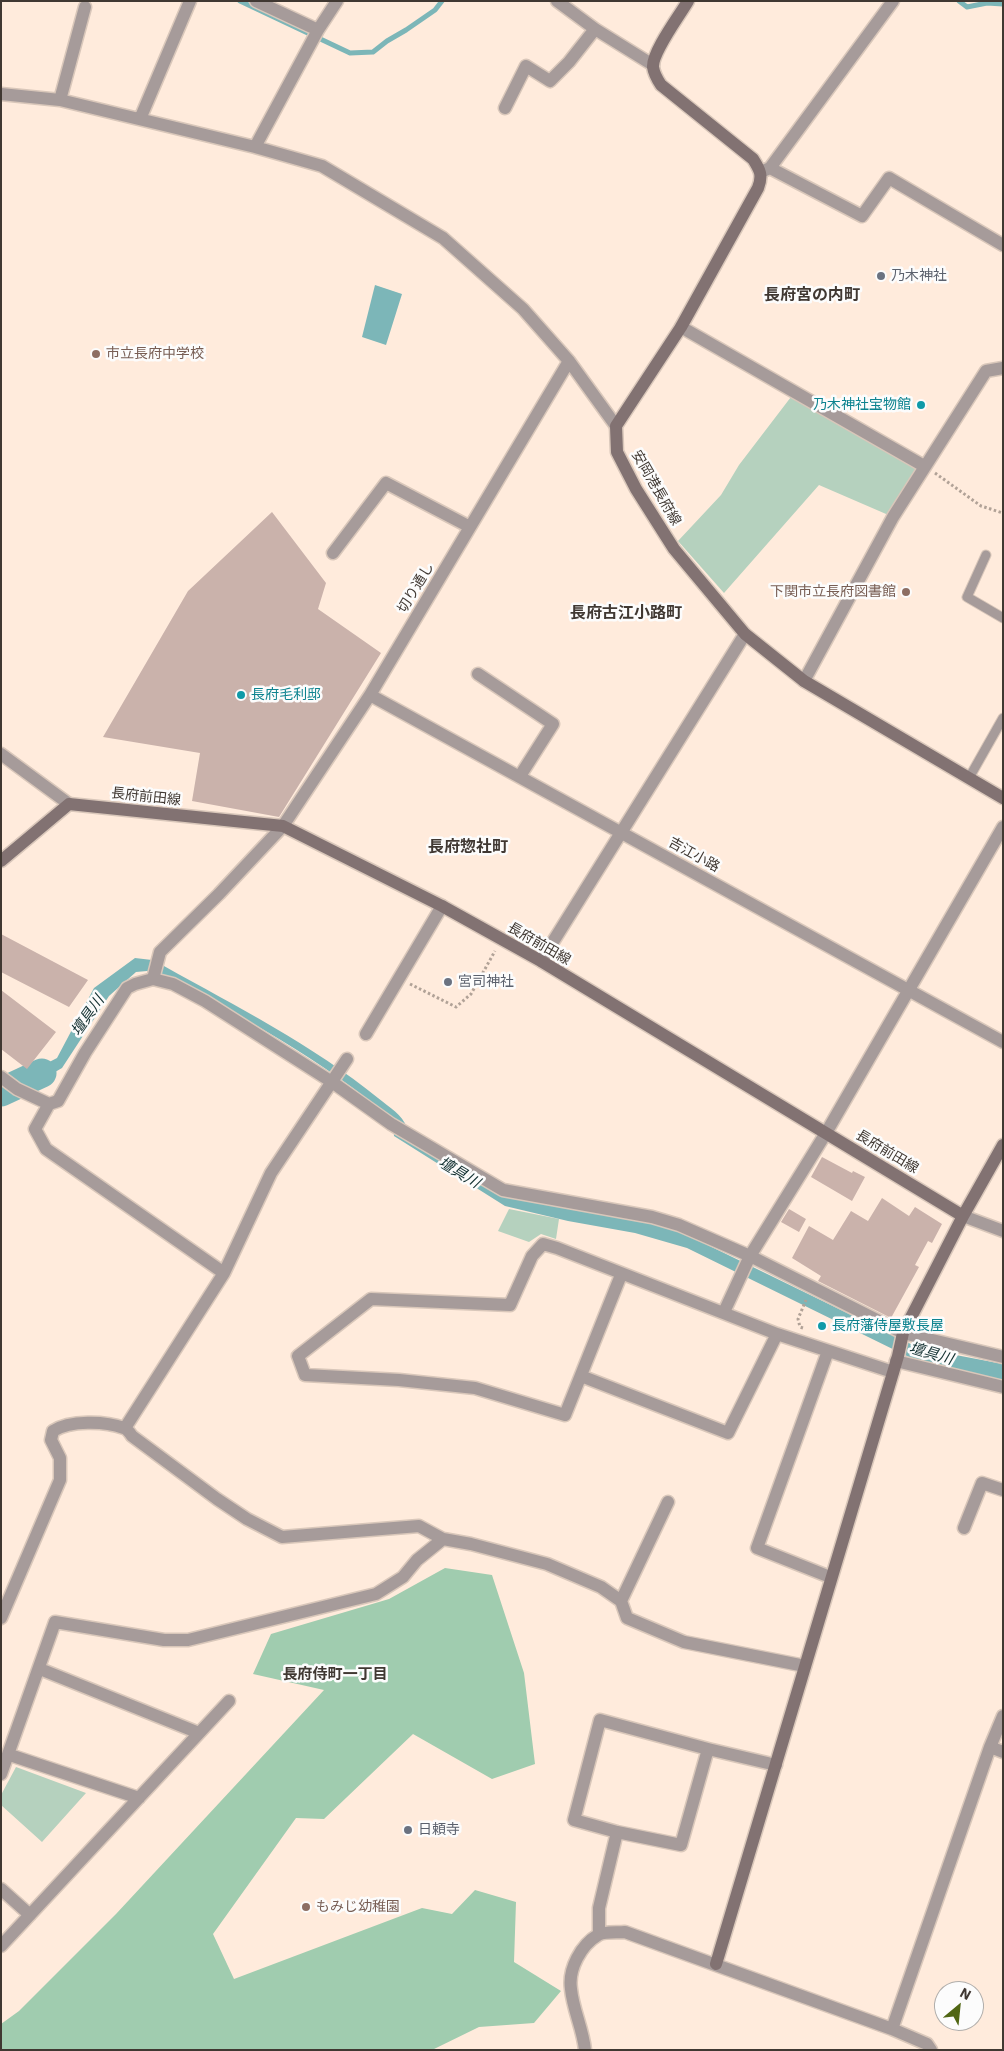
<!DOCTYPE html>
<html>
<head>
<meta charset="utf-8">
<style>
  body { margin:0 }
  #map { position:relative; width:1004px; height:2051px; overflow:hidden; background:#ffebdc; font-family:"IBM Plex Sans",sans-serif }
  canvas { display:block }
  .frame { position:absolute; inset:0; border:2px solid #403832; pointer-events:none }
  .north { position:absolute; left:934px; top:1981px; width:50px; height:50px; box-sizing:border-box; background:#fcfcfc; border:1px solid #b1aeab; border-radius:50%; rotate:28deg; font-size:14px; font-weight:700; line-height:20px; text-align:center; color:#403832 }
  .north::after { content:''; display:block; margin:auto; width:18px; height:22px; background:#506613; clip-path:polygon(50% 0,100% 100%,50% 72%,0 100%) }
</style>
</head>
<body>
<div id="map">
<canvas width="1004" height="2051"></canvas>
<div class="frame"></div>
<div class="north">N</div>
</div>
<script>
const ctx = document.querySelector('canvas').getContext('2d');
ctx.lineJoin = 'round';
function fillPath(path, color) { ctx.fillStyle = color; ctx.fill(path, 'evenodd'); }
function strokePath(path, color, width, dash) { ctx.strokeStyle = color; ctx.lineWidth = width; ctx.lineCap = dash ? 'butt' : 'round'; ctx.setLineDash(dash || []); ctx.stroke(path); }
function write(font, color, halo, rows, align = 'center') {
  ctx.font = font + ' "IBM Plex Sans","Noto Sans JP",sans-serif'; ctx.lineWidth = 5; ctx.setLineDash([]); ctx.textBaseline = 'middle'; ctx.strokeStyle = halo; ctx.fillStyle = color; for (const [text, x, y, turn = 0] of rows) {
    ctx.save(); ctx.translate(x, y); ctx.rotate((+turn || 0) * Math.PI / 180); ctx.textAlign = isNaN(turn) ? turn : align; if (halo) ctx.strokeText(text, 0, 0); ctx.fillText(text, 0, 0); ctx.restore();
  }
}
fillPath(new Path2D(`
  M794,393L924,466L893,517L819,485L724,593L678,541L721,495L739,465Z
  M509,1209L559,1219L556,1239L541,1234L529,1242L498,1231Z
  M16,1767L86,1793L42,1842L1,1805V1795Z`), '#b5d1be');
fillPath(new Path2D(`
  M445,1568L492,1575L524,1673L535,1764L492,1779L413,1734L324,1819L296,1818L213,1934L234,1979L422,1908L452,1914L475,1890L516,1902L514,1962L561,1991L534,2023L479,2027L432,2050H1V2024L19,2011L116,1914L324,1690L253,1674L271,1634L389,1599Z`), '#a0ccaf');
fillPath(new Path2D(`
  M375,285L402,294L386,345L362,337Z
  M135,958L152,960L164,966C237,1007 313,1045 378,1098C390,1108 402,1114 407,1128L487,1187L514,1199L652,1222L681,1232L919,1348L1003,1364V1381L915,1360L687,1248L635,1233L568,1221L505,1206L394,1136L393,1120C323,1060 242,1016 161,974L147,971L136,972L109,996L62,1068L43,1079L23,1087L13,1081L57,1058L94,988Z`), '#7cb6b8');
strokePath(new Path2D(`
  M240,1L350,53L373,52L387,41L406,30L435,10L442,1
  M959,1L967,7L987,3L1003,4`), '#7cb6b8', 5);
strokePath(new Path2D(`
  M1,1092L42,1073`), '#7cb6b8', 29);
fillPath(new Path2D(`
  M272,512L326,583L318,609L381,653L279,817L192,801L200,753L103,737L188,591Z
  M1,934L88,980L69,1007L1,972Z
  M1,990L56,1032L27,1069L1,1049Z
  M822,1157L852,1173L853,1171L865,1177L852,1201L811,1177Z
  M882,1198L909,1216L915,1207L942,1224L932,1243L928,1241L915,1265L919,1267L891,1318L818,1281L821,1276L792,1258L809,1226L833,1240L851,1211L868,1221Z
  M789,1209L806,1219L799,1232L781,1222Z`), '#cab2ab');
const lane = new Path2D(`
  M986,555L967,597L1003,618
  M969,778L1003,718`);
const street = new Path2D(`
  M256,1L318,30
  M557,1L595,29L653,65
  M1,94L60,100L255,147L322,166L443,238L523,309L569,361L616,426
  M60,100L85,7
  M505,108L526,66L550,81L569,62L595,29
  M140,119L190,1
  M255,147L318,30L337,1
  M770,168L862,216L889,178L1003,245
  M763,171L770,168L893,1
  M681,327L924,466
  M333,553L386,483L470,527
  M478,674L553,724L520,776
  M804,681L893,517L986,371L1003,368
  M370,695L1003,1042
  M1,754L69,804
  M541,961L745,634
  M153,979L160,952L219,894L283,826L370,695L569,361
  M366,1034L442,906
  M1,1077L17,1089L49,1104L58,1101L85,1053L127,988L135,984L153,979L173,984L205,1001L332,1082L391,1124L503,1190L652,1217L679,1225L750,1256L903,1333L1003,1357
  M49,1104L35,1129L46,1149L224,1273
  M963,1216L1003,1231
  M621,1275L565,1415L475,1388L399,1380L305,1375L298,1356L371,1299L510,1305L532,1256L543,1244L557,1248L777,1334L893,1372
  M724,1312L750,1256L826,1133L1003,827
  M828,1351L757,1548L830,1577
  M896,1361L1003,1387
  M581,1376L728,1433L777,1334
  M125,1428L224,1273L271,1173L347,1059
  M964,1528L982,1483L1003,1490
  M621,1601L668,1502
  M1,1618L60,1480V1458L51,1440L53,1431C70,1420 105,1421 124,1428C127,1429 130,1433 132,1436L217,1499L247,1519L282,1537L419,1526L443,1539L471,1544L547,1564L601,1587L621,1601L627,1618L684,1642L805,1666
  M40,1669L199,1733
  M990,1747L1003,1752
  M708,1749L681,1845L617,1832L574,1820L600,1720L708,1749L776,1765
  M10,1755L139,1798
  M1,1774L55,1622L164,1640H188L376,1594L403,1577L417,1560L443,1539
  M1,1889L30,1915
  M599,1934V1908L617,1832
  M1,1946L229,1701
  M892,2029L990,1747L1003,1716
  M585,2050C583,2029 573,2010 571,1989C568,1969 581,1945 598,1935C604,1931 618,1933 625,1932L892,2029L927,2044L931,2050`);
const secondary = new Path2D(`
  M688,1C680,15 652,52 653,67C654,74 657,79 661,85L753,159C760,170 763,175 758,188L681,327L616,426L617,452L636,489L674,549L745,634L804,681L1003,798
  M1,861L69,804L283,826L442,906L541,961L963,1216
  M716,1964L898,1356L903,1333L963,1216L1003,1145`);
strokePath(lane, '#d9c7ba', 11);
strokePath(street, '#d9c7ba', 15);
strokePath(secondary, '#d9c7ba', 15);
strokePath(new Path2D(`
  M935,473L981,506L1003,513
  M410,984L456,1007L471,994L495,951
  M803,1328L800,1327L798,1319L806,1300`), '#b1a297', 3, [2.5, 2.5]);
strokePath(lane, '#a69b9a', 9);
strokePath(street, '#a69b9a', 12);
strokePath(secondary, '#827272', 12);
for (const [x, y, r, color] of [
  [881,276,5,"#6b7280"],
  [96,354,5,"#8d6e63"],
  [921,405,5,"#0f9aa8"],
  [906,592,5,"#8d6e63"],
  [241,695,5,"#0f9aa8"],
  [448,982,5,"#6b7280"],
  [822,1326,5,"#0f9aa8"],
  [408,1830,5,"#6b7280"],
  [306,1907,5,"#8d6e63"]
]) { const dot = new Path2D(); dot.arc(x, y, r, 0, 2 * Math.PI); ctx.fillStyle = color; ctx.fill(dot); strokePath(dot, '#fcfcfc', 2); }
write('14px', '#5b616d', '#fcfcfc', [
  ["乃木神社",891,276],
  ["宮司神社",458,982],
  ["日頼寺",418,1830]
], 'left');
write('14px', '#785e54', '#fcfcfc', [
  ["市立長府中学校",106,354],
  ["下関市立長府図書館",896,592,"right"],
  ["もみじ幼稚園",316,1907]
], 'left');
write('14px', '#0d838f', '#fcfcfc', [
  ["乃木神社宝物館",911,405,"right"],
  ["長府毛利邸",251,695],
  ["長府藩侍屋敷長屋",832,1326]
], 'left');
write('14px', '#403832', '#fcfcfc', [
  ["安岡港長府線",656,488,60],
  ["切り通し",416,588,-59],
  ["長府前田線",146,797,6],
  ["吉江小路",694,855,29],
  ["長府前田線",539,944,30],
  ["長府前田線",887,1152,31]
]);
write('italic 15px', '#102e2f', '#fcfcfc', [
  ["壇具川",88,1016,-55],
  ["壇具川",459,1173,31],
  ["壇具川",931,1354,16]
]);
write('bold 15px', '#403832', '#fcfcfc', [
  ["長府侍町一丁目",335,1675]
]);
write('bold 16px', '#403832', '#fcfcfc', [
  ["長府宮の内町",812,295],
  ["長府古江小路町",626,613],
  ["長府惣社町",468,847]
]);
</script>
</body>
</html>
